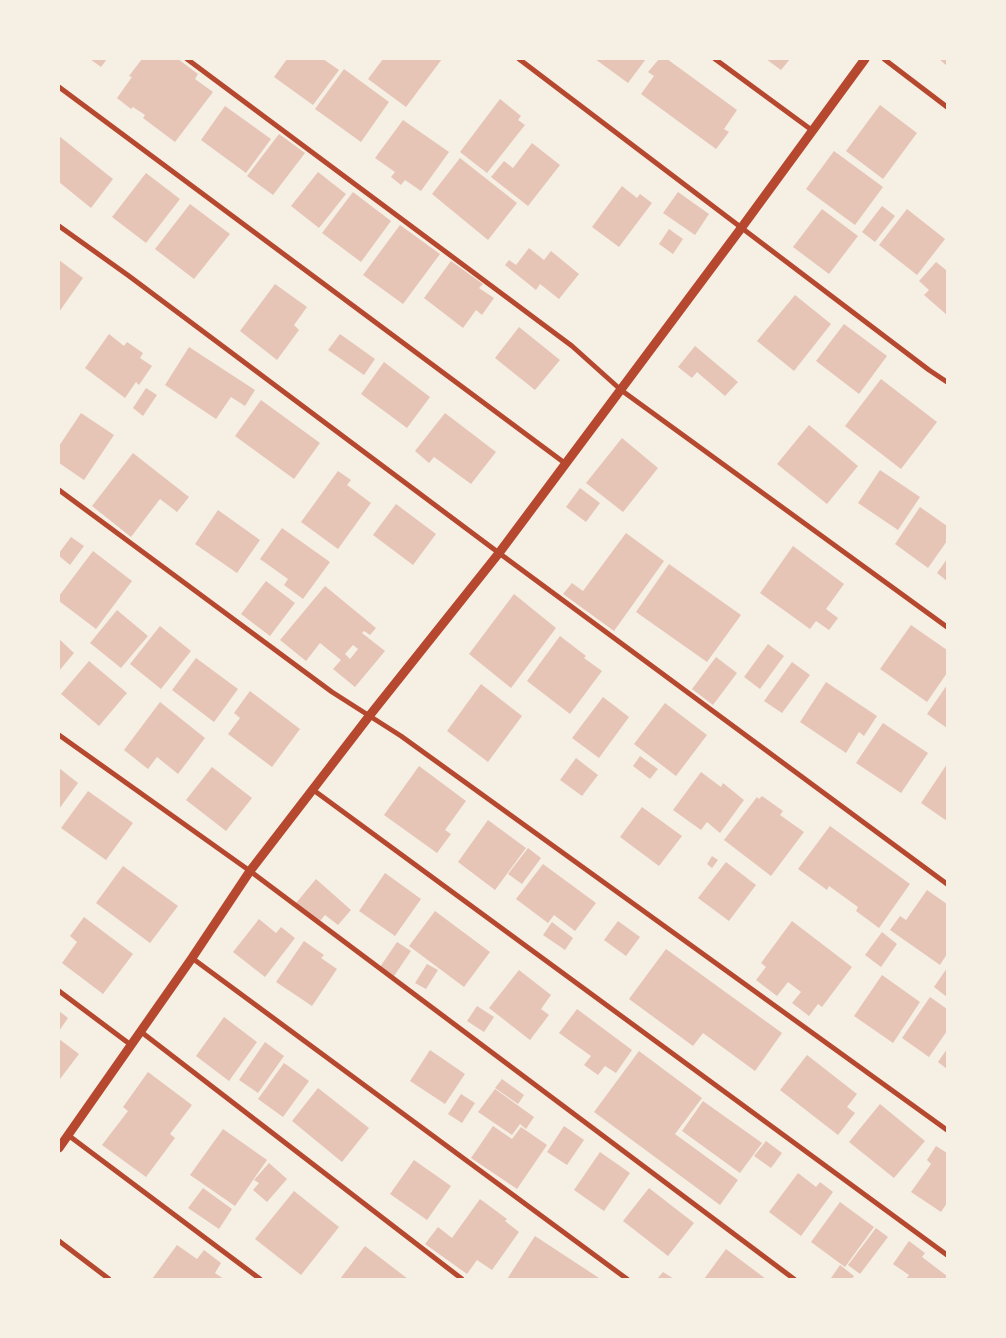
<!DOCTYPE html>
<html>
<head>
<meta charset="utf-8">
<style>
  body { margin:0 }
  #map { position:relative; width:1006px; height:1338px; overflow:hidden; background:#f6efe4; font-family:"Nunito Sans",sans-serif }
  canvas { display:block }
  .frame { position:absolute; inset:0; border:60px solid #f6efe4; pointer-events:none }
</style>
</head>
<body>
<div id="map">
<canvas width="1006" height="1338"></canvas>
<div class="frame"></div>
</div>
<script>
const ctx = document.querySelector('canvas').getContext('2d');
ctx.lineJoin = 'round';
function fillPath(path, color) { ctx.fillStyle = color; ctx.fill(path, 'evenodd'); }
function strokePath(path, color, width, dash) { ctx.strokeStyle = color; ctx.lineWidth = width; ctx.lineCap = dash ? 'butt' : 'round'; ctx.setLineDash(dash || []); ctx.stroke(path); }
fillPath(new Path2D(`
  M90,59H107L101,67Z
  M142,59H178L198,74L195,79L213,92L175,142L143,118L145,115L133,107L131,109L117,98L132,77L129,76Z
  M287,59H323L339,70L313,105L274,77Z
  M383,59H442L406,107L368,79Z
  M595,59H646L628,83Z
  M659,59H667L737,110L724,129L729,132L716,149L641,94L654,76L648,72Z
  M766,59H790L781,70Z
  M939,59H947V66Z
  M344,69L389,102L361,142L315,109Z
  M500,99L521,116L518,120L525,125L487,173L460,152Z
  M880,105L917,133L883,179L846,151Z
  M225,106L271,139L246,173L201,140Z
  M403,120L449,152L421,191L405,180L401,185L391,177L395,172L375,158Z
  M279,134L305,153L273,195L247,176Z
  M59,136L113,179L91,208L59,182Z
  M532,143L560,165L528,206L491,177L504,161L513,168Z
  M834,151L883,187L855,225L806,189Z
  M460,158L517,203L488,240L432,194Z
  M318,172L346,194L319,228L291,206Z
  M146,173L180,199L146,243L112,217Z
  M622,186L637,198L640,194L652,203L619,247L592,227Z
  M353,192L391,221L361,262L322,233Z
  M678,192L709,214L695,235L663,213Z
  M190,204L230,234L194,279L155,249Z
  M882,206L895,216L875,242L862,232Z
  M822,209L858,236L829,274L793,247Z
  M907,209L945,239L917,275L879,245Z
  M400,225L440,254L403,304L363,275Z
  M669,229L683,239L673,254L659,244Z
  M529,248L544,260L551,251L579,274L559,299L540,284L536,290L505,265L509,260L516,265Z
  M59,260L83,278L59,312Z
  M451,261L483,284L479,288L494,298L482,315L476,310L463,328L424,298Z
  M936,262L946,270L947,268V315L924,295L929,290L919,281Z
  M275,284L307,307L294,325L299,330L277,360L240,331Z
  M795,295L831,324L794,371L757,341Z
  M844,324L887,356L859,394L816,361Z
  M519,327L560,360L535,390L495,358Z
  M109,334L124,346L127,342L143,353L140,358L152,366L139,385L136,382L125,398L85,368Z
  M340,334L375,359L364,375L328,350Z
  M695,346L738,382L725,396L697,372L692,378L678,367Z
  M189,347L255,390L245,406L231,397L216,419L165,385Z
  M384,362L430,397L407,428L361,394Z
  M881,379L937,422L901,469L845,426Z
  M146,388L157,395L143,416L133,408Z
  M261,400L320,443L294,479L235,436Z
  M81,413L114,435L84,480L59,463V446Z
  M445,413L496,452L471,484L434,457L429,463L415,451Z
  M809,425L858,466L827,504L777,464Z
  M622,438L658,468L623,512L586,483Z
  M133,453L189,497L177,512L160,499L131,537L92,506Z
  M880,470L920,497L898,530L858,503Z
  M338,471L351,480L347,485L371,503L338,549L301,522Z
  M580,488L600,503L586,522L566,507Z
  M396,504L436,534L413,565L373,535Z
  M920,507L947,526V541L928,568L895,544Z
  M218,510L260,540L237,573L195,544Z
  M282,528L330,562L303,599L284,585L288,579L260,559Z
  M626,533L664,561L614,631L563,594L572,583L583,591Z
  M71,537L84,546L70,565L59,556V553Z
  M793,546L844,584L826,609L838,618L829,630L816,621L810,629L760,593Z
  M93,551L132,581L96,629L59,601V596Z
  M947,559V581L937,573Z
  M669,564L741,615L707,662L636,612Z
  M266,581L295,603L270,636L241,614Z
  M325,586L376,628L370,635L364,631L362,633L385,651L355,687L333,669L341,660L320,643L306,661L280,640ZM353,645L358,649L350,659L345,654Z
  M514,594L556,628L511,688L469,654Z
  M117,610L148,636L121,668L90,643Z
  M911,625L947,650V673L927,702L880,669Z
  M160,626L191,651L161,689L130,664Z
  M560,636L586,656L584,658L602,671L570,714L527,681Z
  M59,639L74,653L59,671Z
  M768,644L784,656L760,689L744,677Z
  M716,657L737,673L713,705L692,689Z
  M196,658L238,689L214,722L172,690Z
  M89,661L127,693L99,726L61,694Z
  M792,662L810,675L782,713L764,701Z
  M826,682L877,716L864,736L859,732L846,753L800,722Z
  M481,684L522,716L488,762L447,731Z
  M947,685V728L927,714Z
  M250,691L300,729L272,767L228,734L240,718L234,713Z
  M603,697L629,717L599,758L572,738Z
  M160,702L205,738L178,774L157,757L148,769L124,750Z
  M665,703L707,735L676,776L634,744Z
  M883,723L928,753L901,793L856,763Z
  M640,756L658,769L650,779L633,766Z
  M576,758L598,775L582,796L560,780Z
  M947,764V821L921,803Z
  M419,766L466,801L445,830L451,834L437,853L384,815Z
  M212,767L252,798L226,831L186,800Z
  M59,768L78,783L59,809Z
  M701,772L721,787L723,783L744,800L720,833L707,822L701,830L673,810Z
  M88,791L133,823L106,860L61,828Z
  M762,796L783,811L780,815L804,832L771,876L724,840L757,797L759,799Z
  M642,807L682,836L659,866L620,837Z
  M488,820L526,848L495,890L458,862Z
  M830,826L910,884L879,928L856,911L858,907L829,886L827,890L798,869Z
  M528,848L541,858L522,884L508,874Z
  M712,856L718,860L712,868L707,864Z
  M726,862L756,885L729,921L698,898Z
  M543,864L596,903L575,931L554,915L548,923L516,899Z
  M123,866L178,906L150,943L96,903Z
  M385,873L421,899L395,936L359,911Z
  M316,879L351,910L338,925L325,915L319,922L296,903Z
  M927,890L947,904V954L940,965L890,930L900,916L906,920Z
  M435,911L490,952L464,987L409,946Z
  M84,917L133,954L103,994L62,963L77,942L70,936Z
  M259,919L276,933L281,927L295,938L265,977L233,952Z
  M618,921L640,937L626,956L604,940Z
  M792,921L852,967L822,1007L818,1004L809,1016L792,1003L801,992L788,982L777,996L756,980L766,967L761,963Z
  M552,922L573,938L565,950L543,935Z
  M882,932L897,944L881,967L865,955Z
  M304,941L324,955L321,958L337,969L312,1006L276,982Z
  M397,942L411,951L394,976L380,967Z
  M666,949L782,1033L755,1071L703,1033L693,1046L629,999Z
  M427,964L438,970L426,989L415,983Z
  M947,968V997L934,987Z
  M519,970L551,995L541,1009L549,1015L530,1040L489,1008Z
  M882,975L920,1002L893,1043L854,1016Z
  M930,997L947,1009V1031L929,1057L902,1038Z
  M477,1006L494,1017L484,1032L467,1021Z
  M577,1009L632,1050L616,1073L605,1066L598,1075L584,1065L591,1056L559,1033Z
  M59,1011L68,1018L59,1031Z
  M224,1017L257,1042L229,1081L196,1056Z
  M59,1039L79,1054L60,1079L59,1078Z
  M265,1042L284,1056L258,1093L239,1080Z
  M947,1049V1069L938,1062Z
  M430,1050L465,1074L445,1104L410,1081Z
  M639,1051L702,1098L675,1134L738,1180L720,1205L594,1112Z
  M807,1055L857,1094L847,1107L855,1113L838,1135L780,1090Z
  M284,1063L309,1081L283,1117L258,1099Z
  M148,1072L192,1105L170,1134L175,1138L146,1177L102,1145L128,1111L123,1107Z
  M502,1079L524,1095L518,1104L495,1088Z
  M318,1088L369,1128L342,1162L292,1121Z
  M495,1089L534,1117L526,1129L520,1124L512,1135L478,1112Z
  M461,1094L475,1103L462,1123L448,1114Z
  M703,1101L762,1143L740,1173L682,1131Z
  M880,1104L925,1141L894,1178L849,1142Z
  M493,1126L512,1139L521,1127L547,1145L517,1189L471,1158Z
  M564,1126L584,1140L567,1165L547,1152Z
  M223,1129L267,1160L235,1206L190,1175Z
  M766,1141L782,1153L771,1168L754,1156Z
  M936,1146L947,1153V1203L941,1212L911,1192L931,1164L927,1160Z
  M600,1152L630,1173L604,1211L574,1190Z
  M414,1160L451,1186L427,1220L390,1194Z
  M269,1163L287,1179L267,1202L253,1190L259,1183L254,1180Z
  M798,1173L816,1187L820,1182L833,1192L801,1236L769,1212Z
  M203,1188L232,1209L219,1229L188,1208Z
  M649,1188L694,1223L668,1256L623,1221Z
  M294,1191L339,1227L301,1275L255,1239Z
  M480,1199L507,1219L505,1221L519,1232L492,1270L477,1260L467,1274L425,1244L438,1227L452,1238Z
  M840,1202L874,1227L845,1267L811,1242Z
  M876,1228L888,1237L860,1274L848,1265Z
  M535,1236L599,1278V1279H507Z
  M909,1241L925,1253L922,1257L947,1276V1279H906L909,1275L893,1264Z
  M177,1245L197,1259L204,1250L221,1263L215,1273L224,1279H152Z
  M365,1246L408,1279H340Z
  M726,1249L766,1279H704Z
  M840,1265L854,1276L852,1279L831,1278Z
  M663,1272L674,1279H657Z`), '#e6c5b7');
strokePath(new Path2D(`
  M187,59L572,346L621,390L947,627
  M519,59L929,370L947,382
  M715,59L813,131
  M884,59L947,107
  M59,87L566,464
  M59,226L129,276L499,553L947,884
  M59,490L332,692L401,736L947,1130
  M59,735L250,871L794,1279
  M312,789L947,1255
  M192,958L627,1279
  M59,991L131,1045
  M140,1031L462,1279
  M68,1135L260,1279
  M59,1241L109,1279`), '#b5482f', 5);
strokePath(new Path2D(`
  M59,1148L192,958L250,871L370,715L499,553L742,227L865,59`), '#b5482f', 9);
</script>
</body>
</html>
